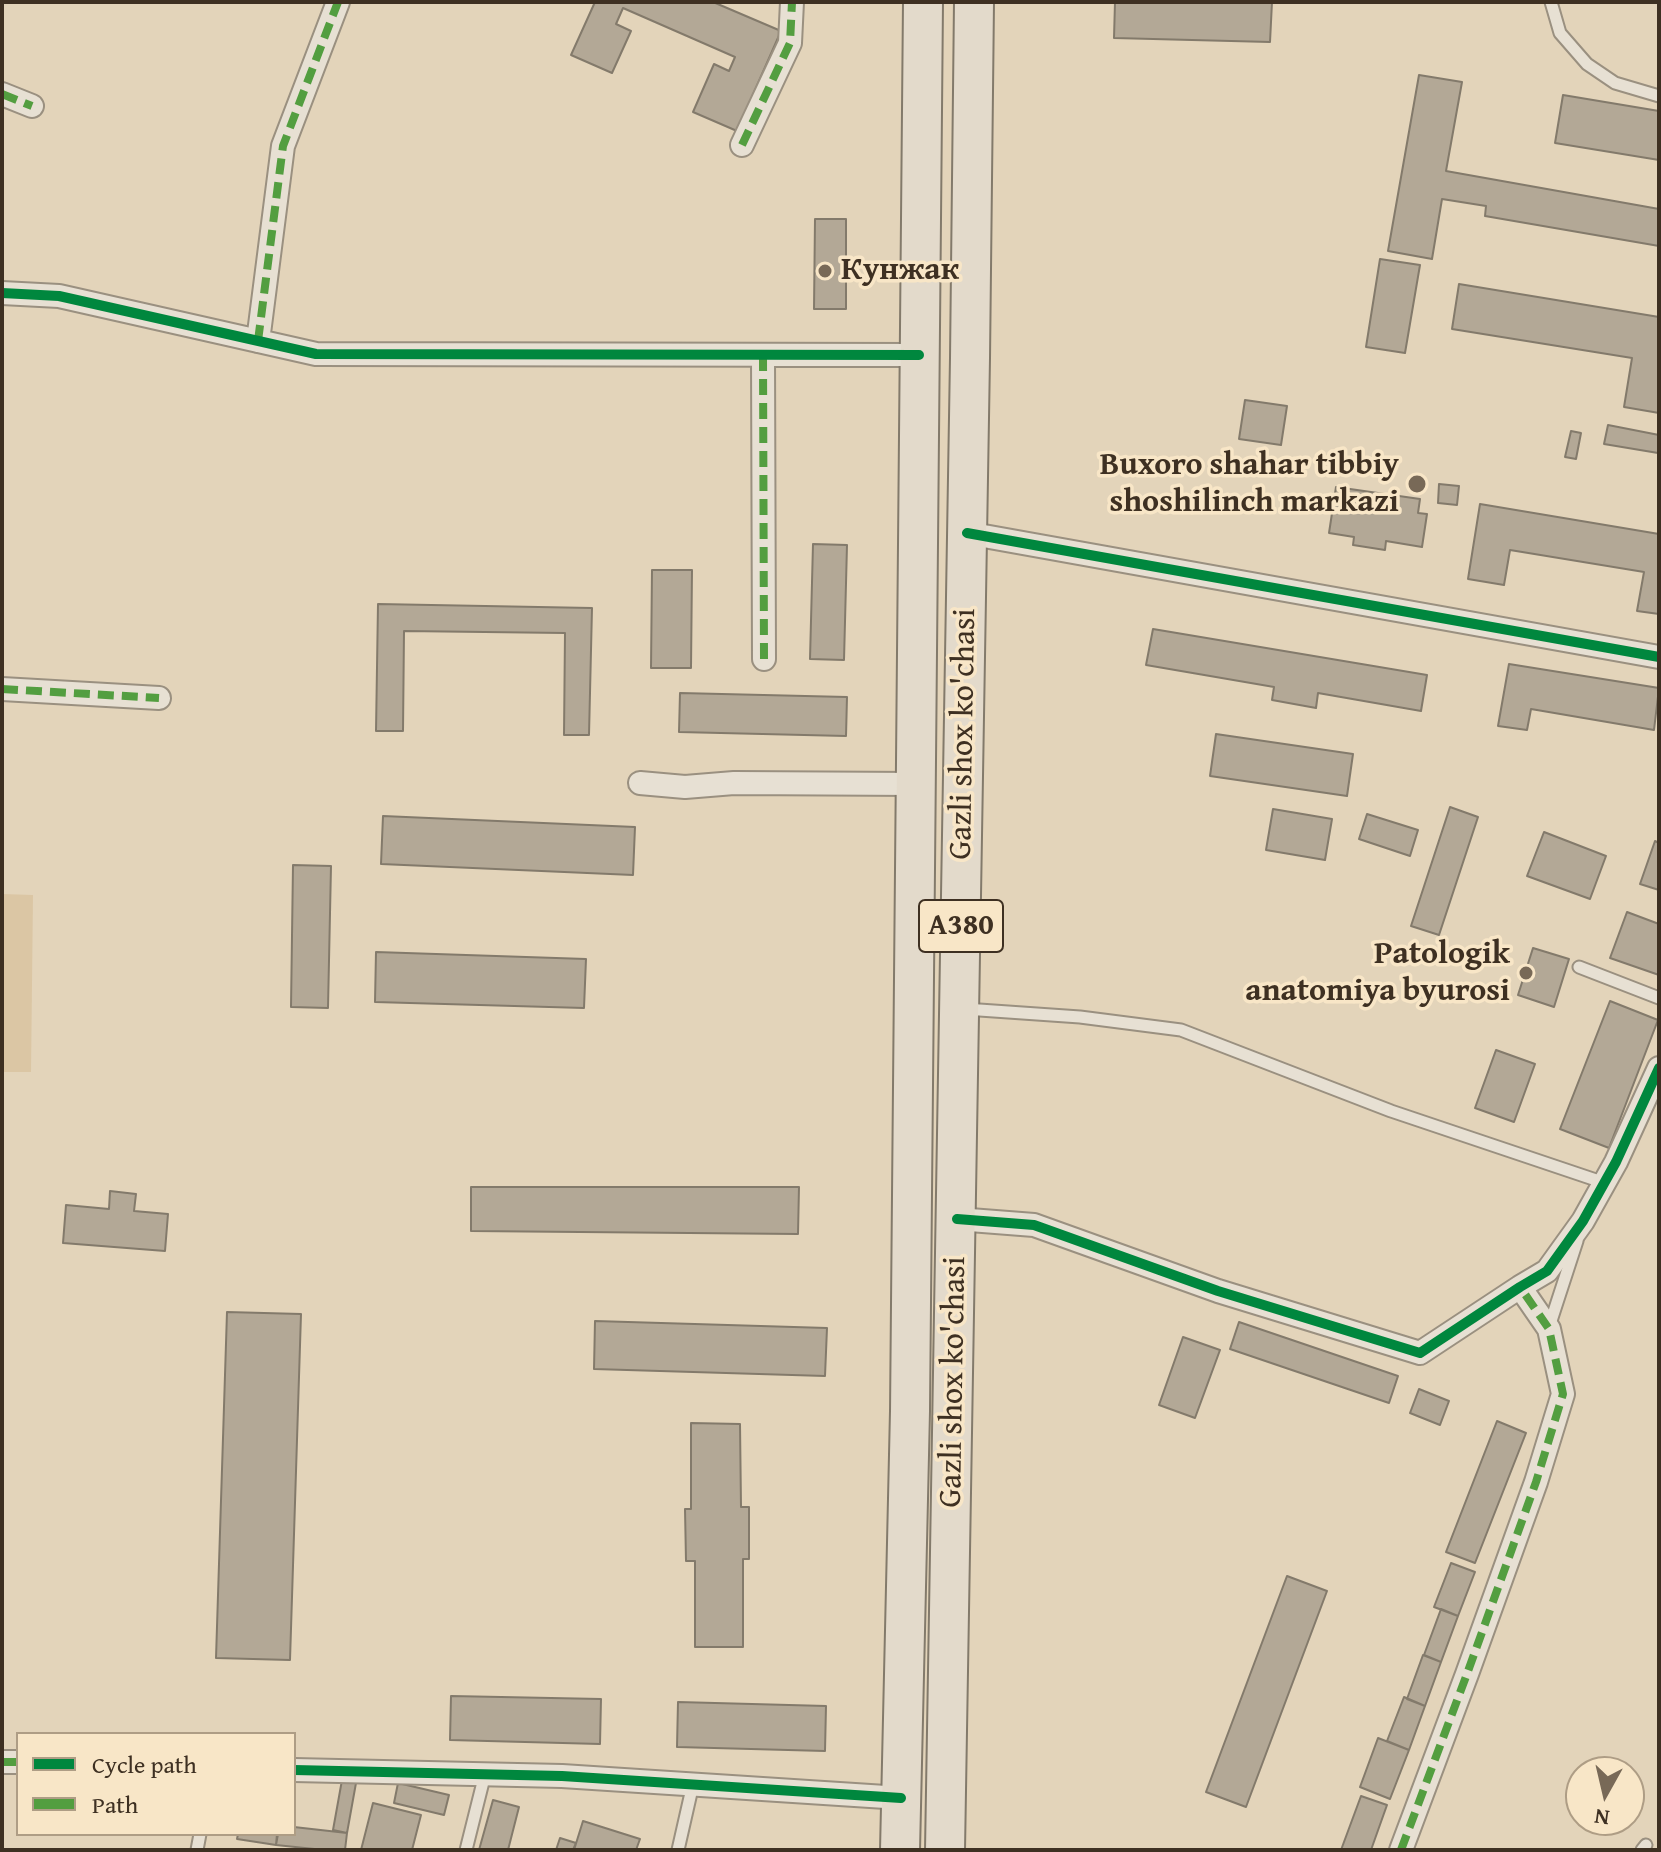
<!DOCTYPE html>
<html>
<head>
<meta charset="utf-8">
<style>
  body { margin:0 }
  #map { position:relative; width:1661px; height:1852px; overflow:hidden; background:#e3d4ba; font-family:"Gentium Book Plus",serif }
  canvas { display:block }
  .frame { position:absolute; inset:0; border:4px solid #3e3022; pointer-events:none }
  .legend { position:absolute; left:16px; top:1732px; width:280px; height:104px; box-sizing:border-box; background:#f8e6c7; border:2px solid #ae9d85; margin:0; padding:10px 14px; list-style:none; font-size:24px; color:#3e3022 }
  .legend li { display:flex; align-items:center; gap:16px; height:40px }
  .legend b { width:40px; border:2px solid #ae9d85 }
  .north { position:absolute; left:1565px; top:1756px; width:80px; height:80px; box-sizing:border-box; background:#f8e6c7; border:2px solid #ae9d85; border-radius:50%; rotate:188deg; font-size:22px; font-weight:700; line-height:32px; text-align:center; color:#3e3022 }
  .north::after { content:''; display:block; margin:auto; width:28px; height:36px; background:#786957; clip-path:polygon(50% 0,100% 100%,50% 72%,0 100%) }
</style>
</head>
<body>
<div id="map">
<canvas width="1661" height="1852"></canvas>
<div class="frame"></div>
<ul class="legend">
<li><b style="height:10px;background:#00873e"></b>Cycle path</li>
<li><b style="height:10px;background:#539e40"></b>Path</li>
</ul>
<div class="north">N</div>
</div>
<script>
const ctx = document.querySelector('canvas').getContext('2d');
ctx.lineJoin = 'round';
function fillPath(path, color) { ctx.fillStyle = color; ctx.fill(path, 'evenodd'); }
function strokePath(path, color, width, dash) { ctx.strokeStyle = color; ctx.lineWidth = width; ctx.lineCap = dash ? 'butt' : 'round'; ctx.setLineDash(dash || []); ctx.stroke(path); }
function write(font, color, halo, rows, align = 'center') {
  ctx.font = font + ' "Gentium Book Plus",serif'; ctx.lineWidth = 7; ctx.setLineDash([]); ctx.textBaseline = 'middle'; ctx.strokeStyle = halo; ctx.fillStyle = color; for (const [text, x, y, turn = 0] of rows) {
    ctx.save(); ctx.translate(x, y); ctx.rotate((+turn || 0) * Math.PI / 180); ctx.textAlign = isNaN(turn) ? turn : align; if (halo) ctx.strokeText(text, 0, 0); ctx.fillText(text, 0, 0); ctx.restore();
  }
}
fillPath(new Path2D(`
  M2,894L33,895L31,1072H2Z`), '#dbc6a4');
const building = new Path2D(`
  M595,2H713L781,31L737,131L693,112L714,64L729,71L735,57L623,8L616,24L631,31L612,73L571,55Z
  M1115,2H1272L1270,42L1114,38Z
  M1419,75L1462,82L1446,171L1659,209V246L1485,216L1486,206L1442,199L1432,259L1388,251Z
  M1563,95L1659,111V160L1555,143Z
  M815,219H846V309H814Z
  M1380,259L1420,265L1405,353L1366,347Z
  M1459,284L1659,317V413L1624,407L1632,358L1452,329Z
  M1245,400L1287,406L1281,445L1239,439Z
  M1608,425L1659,435L1658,453L1604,444Z
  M1571,431L1581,433L1576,459L1565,457Z
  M1439,484L1459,486L1457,505L1438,503Z
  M1336,487L1420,499L1418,513L1427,514L1422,547L1386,541L1385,550L1353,545L1354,537L1329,533Z
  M1480,504L1659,534V614L1637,611L1644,572L1510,550L1504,585L1468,579Z
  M813,544L847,545L844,660L810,659Z
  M652,570H692L691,668H651Z
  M378,604L592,608L589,735H564L565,633L404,631L403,731H376Z
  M1153,629L1427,675L1421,711L1318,693L1316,708L1272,700L1274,687L1146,665Z
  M1509,664L1659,688L1654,730L1531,709L1527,730L1498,726Z
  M680,693L847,697L846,736L679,732Z
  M1216,734L1353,754L1347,796L1210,776Z
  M1450,807L1478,817L1439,935L1411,926Z
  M1273,809L1332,819L1325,860L1266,850Z
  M1367,814L1418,830L1410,856L1359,839Z
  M383,816L635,827L633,875L381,864Z
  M1544,832L1606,856L1590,899L1527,876Z
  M1655,841L1659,843V890L1640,884Z
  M293,865L331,866L328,1008L291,1007Z
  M1627,912L1659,924V975L1610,958Z
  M1533,948L1569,959L1554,1007L1518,995Z
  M376,952L586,959L584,1008L375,1002Z
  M1610,1001L1658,1020L1609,1148L1560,1129Z
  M1496,1050L1535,1064L1514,1122L1475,1108Z
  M471,1187H799L798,1234L471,1231Z
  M110,1191L136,1194L134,1211L168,1214L165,1251L63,1243L66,1205L109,1209Z
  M227,1312L301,1314L290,1660L216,1658Z
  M595,1321L827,1328L825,1376L594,1369Z
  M1239,1322L1398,1376L1389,1403L1230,1349Z
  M1183,1337L1220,1350L1195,1418L1159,1405Z
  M1419,1389L1449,1401L1440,1425L1410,1413Z
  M1497,1421L1526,1433L1475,1563L1446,1552Z
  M691,1423L740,1424L741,1507H749V1559H743V1647H695V1561H686L685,1509H691Z
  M1451,1563L1475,1572L1458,1616L1434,1607Z
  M1287,1576L1327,1591L1246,1807L1206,1792Z
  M1441,1609L1458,1616L1441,1662L1424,1655Z
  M1423,1655L1441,1662L1425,1706L1407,1699Z
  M451,1696L601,1699L600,1744L450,1740Z
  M1404,1697L1425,1706L1409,1750L1387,1741Z
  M678,1702L826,1706L825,1751L677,1747Z
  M1378,1738L1409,1750L1390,1799L1360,1787Z
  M342,1780L356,1783L347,1833L333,1830Z
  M398,1783L449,1795L444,1815L394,1803Z
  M1361,1796L1387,1805L1371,1850H1341Z
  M493,1800L519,1807L508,1850H479Z
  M373,1803L421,1815L412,1850H361Z
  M583,1821L640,1839L636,1850H574Z
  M294,1827L347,1833L345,1850H324L276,1845L277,1834H294Z
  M238,1834H278L276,1845L237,1839Z
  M560,1838L576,1843L573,1850H556Z`);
fillPath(building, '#b3a896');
strokePath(building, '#837a6b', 2);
const service = new Path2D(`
  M1551,2L1560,33L1587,64L1615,83L1659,96
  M1579,967L1659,998
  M965,1009L1080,1017L1181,1030L1391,1111L1605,1183
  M1549,1327L1577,1241
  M197,1850L200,1834
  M466,1850L485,1774
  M678,1850L693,1784
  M1642,1850L1646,1845`);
const minor = new Path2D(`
  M2,94L32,106
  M742,145L790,43L792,2
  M2,293L59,296L316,354L919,355
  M258,341L283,146L338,2
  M763,355L764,659
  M967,533L1659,657
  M2,689L159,698
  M640,783L685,787L734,783L916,784
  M957,1219L1034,1225L1218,1291L1420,1353L1520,1287L1547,1271L1583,1221L1616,1162L1659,1068
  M2,1762H18
  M294,1770L562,1776L901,1798
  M1401,1850L1467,1674L1536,1482L1563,1394L1549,1329L1520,1287`);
const trunk = new Path2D(`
  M900,1850L910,1411L923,2
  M945,1850L970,358L974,2`);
strokePath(service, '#9a9080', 15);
strokePath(minor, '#9a9080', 26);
strokePath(trunk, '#837a6b', 42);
strokePath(service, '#e7e0d3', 11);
strokePath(minor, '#e7e0d3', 22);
strokePath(trunk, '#e3dacb', 38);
strokePath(new Path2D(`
  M2,94L32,106
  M742,145L790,43L792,2
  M258,341L283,146L338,2
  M763,355L764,659
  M2,689L159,698
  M2,1762H18
  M1401,1850L1467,1674L1536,1482L1563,1394L1549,1329L1520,1287`), '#539e40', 8, [16, 8]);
strokePath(new Path2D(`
  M2,293L59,296L316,354L919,355
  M967,533L1659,657
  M957,1219L1034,1225L1218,1291L1420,1353L1520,1287L1547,1271L1583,1221L1616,1162L1659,1068
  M294,1770L562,1776L901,1798`), '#00873e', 10);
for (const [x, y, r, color] of [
  [825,271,8,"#786957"],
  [1417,484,10,"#786957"],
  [1526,973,8,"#786957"]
]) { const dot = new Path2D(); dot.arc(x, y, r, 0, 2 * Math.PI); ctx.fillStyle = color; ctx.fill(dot); strokePath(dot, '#f8e6c7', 3); }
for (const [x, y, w] of [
  [961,926,84]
]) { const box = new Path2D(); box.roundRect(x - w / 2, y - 26, w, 52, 6); ctx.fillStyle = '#f8e6c7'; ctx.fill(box); strokePath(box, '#3e3022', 2); }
write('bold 30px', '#3e3022', null, [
  ["A380",961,926]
]);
write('bold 32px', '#3e3022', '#f8e6c7', [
  ["Кунжак",841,271,"left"],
  ["Buxoro shahar tibbiy",1399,466],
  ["shoshilinch markazi",1399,503],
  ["Patologik",1510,955],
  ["anatomiya byurosi",1510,992]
], 'right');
write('32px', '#3e3022', '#f8e6c7', [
  ["Gazli shox ko'chasi",964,734,-89],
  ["Gazli shox ko'chasi",954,1382,-89]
]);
</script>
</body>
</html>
